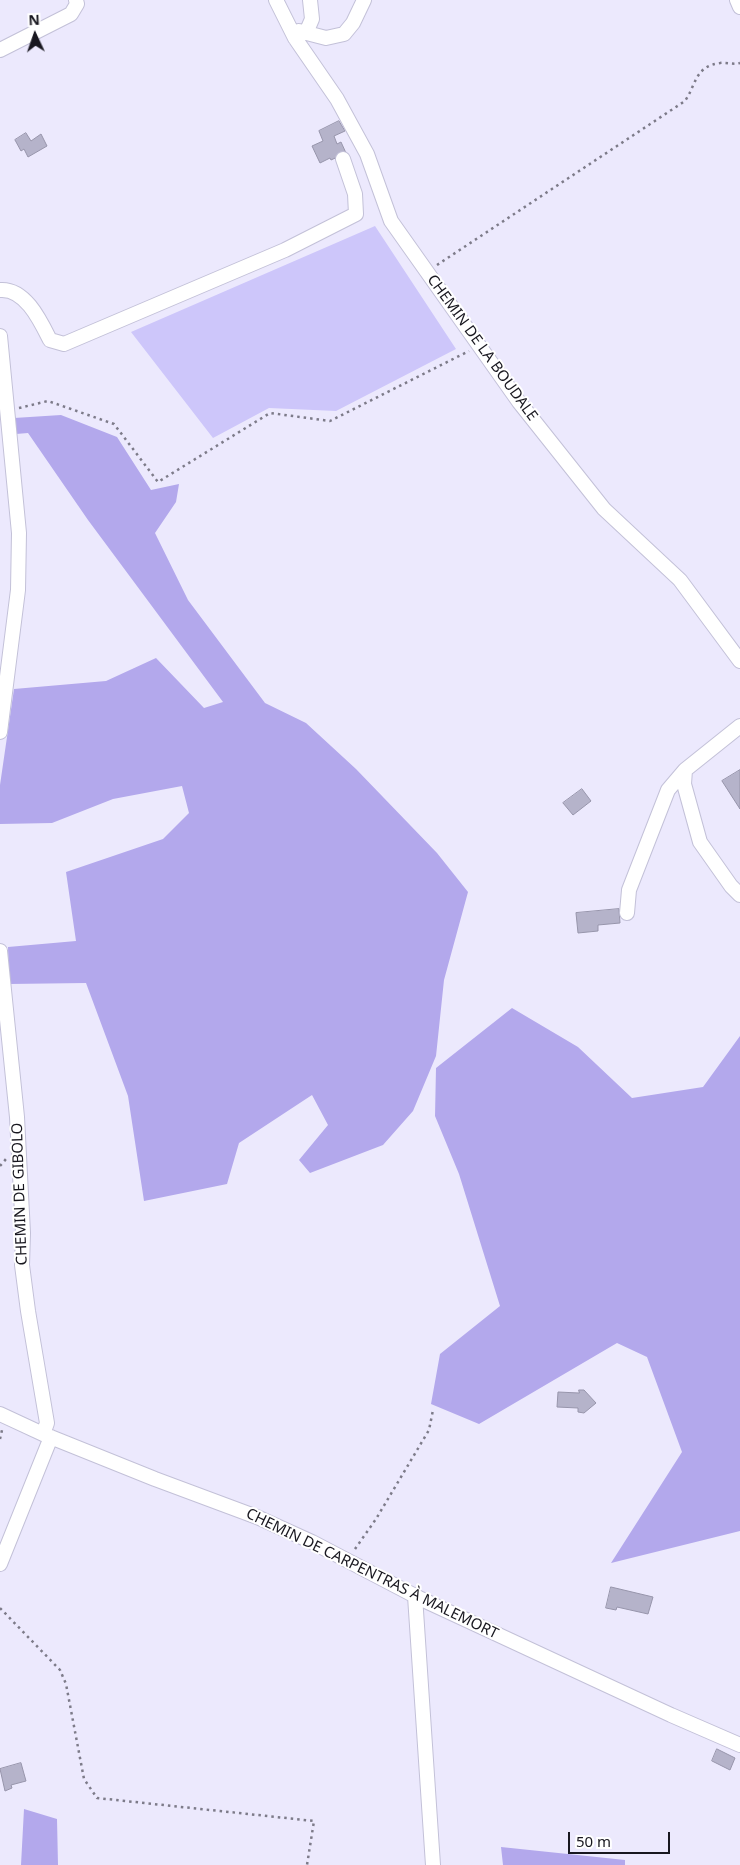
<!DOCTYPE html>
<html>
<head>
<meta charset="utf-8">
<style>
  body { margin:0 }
  #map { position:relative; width:740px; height:1865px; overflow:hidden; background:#ece9fd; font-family:"Noto Sans",sans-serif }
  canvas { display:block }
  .north { position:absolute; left:10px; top:10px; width:50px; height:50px; -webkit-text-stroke:4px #fff; paint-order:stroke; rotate:357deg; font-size:14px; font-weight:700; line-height:20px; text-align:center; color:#18171f }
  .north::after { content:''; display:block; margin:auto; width:18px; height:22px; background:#18171f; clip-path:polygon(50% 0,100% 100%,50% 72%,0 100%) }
  .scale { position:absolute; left:568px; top:1832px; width:102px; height:22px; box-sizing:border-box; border:2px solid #18171f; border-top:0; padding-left:6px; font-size:15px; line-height:18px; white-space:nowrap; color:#18171f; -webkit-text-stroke:4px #fff; paint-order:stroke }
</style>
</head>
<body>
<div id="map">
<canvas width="740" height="1865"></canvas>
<div class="north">N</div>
<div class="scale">50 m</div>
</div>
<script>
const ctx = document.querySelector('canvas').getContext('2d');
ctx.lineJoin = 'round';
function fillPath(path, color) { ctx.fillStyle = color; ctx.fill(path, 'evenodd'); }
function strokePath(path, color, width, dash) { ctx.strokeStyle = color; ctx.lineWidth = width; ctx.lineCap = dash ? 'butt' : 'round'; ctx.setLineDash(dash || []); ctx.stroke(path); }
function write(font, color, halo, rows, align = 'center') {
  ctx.font = font + ' "Noto Sans",sans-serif'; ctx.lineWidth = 4; ctx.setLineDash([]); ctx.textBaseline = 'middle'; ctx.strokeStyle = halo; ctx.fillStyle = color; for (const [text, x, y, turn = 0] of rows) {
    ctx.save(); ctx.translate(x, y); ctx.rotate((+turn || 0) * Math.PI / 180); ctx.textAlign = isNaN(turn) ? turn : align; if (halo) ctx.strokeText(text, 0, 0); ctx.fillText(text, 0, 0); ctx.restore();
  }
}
fillPath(new Path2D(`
  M375,226L456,349L336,411L269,408L213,438L131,332Z`), '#cdc6fa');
fillPath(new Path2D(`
  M61,415L117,437L151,490L179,484L176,502L155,533L188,600L265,703L306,723L356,769L437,853L468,892L444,980L436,1056L413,1111L383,1145L310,1173L299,1160L328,1125L312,1095L239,1143L227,1184L144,1201L128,1096L86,983L9,984L8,947L76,941L66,872L163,839L189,813L182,786L113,799L52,823L0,824V785L14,689L106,681L156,658L204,708L223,702L88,520L28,433L16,434L14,418Z
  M512,1008L578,1047L632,1098L703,1087L740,1036V1531L611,1563L682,1452L647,1357L617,1343L479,1424L431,1404L440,1354L500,1306L459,1174L435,1116L436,1068Z
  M24,1809L57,1819L58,1865H21Z
  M501,1847L625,1860V1865H503Z`), '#b3a8ec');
const building = new Path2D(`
  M339,121L345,131L334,136L337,144L341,142L346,153L331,160L330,158L320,163L312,146L323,141L319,131Z
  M26,133L31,141L41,134L47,146L28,157L24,149L21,151L15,140Z
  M740,770V809L722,781Z
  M582,789L591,801L573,815L563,803Z
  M619,909L620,923L598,925V931L578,933L576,913Z
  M579,1390H584L596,1403L584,1413L578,1412V1408L557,1407L558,1392L579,1393Z
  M611,1587L653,1597L648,1614L617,1607L616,1610L606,1608Z
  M717,1749L735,1758L730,1770L712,1761Z
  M21,1763L26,1781L11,1785L12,1788L5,1791L0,1769Z`);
fillPath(building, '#b5b3ca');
strokePath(building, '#9795ab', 1);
const minor = new Path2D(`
  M276,0L295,38L337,99L367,154L391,221L519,402L604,509L680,580L740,661
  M737,0L740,7
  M306,33L312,19L310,0
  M295,38L299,31L326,38L344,34L353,23L364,0
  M0,50L71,14L77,4L76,0
  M0,290C25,288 40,320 50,340L64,344L285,250L356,214L355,194L343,159
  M0,336L19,533L18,590L0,732
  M740,726L685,770L684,784L700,842L731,886L740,895
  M627,913L629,890L668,790L685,770
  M0,951L17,1117L23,1233L22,1265L28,1311L47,1423L43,1434
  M0,1414L43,1434L155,1479L257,1517L312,1542L419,1598L671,1715L740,1745
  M0,1564L51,1437
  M415,1596L433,1865`);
strokePath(minor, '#c3c1d8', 16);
strokePath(new Path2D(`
  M437,265L685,101C696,85 695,66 720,63C727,62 733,65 740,63
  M19,408L48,401L114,424L158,482L270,413L330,421L469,351
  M0,1166L6,1159
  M0,1439L2,1430
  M355,1549L376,1519L429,1430L433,1410
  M0,1608L60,1670L66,1684L84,1779L97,1798L314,1821L307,1865`), '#7d7b89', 2.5, [2.5, 4]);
strokePath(minor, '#fff', 14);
write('15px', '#18171f', '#fff', [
  ["CHEMIN DE LA BOUDALE",482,348,54],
  ["CHEMIN DE GIBOLO",20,1194,-92],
  ["CHEMIN DE CARPENTRAS À MALEMORT",372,1574,26]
]);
</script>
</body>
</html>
